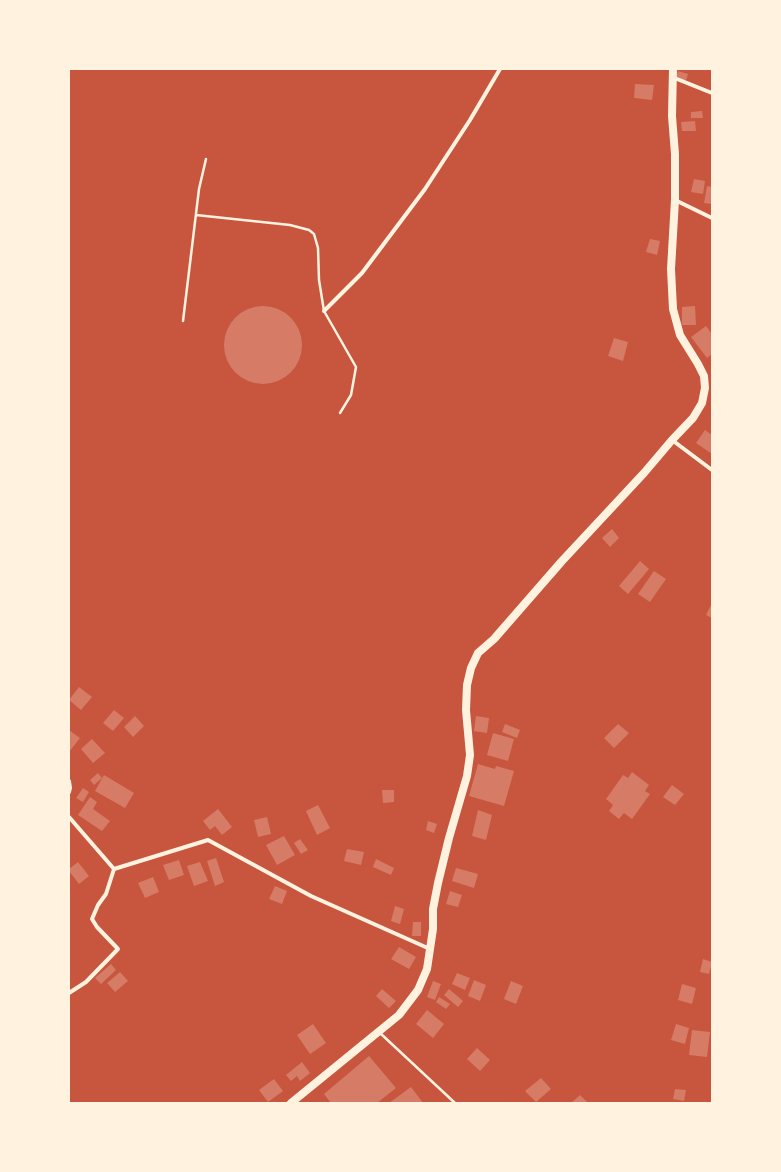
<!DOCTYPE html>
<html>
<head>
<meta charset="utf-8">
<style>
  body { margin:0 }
  #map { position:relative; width:781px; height:1172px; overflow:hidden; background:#c8553d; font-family:Quicksand,sans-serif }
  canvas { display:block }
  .frame { position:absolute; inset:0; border:70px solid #fff3e0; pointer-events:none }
</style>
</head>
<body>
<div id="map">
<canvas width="781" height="1172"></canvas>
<div class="frame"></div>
</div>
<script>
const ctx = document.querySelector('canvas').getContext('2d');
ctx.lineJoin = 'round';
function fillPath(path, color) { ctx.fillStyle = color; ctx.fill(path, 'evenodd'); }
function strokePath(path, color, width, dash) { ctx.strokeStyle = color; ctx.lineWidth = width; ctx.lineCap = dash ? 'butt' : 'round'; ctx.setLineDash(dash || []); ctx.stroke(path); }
fillPath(new Path2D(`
  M678,71L688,74L685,83L675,80Z
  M635,84L654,85L652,100L634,98Z
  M702,111L703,118H691V112Z
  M695,121L696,131H682L681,122Z
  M694,179L705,181L703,194L691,192Z
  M707,186L712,187V204L704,203Z
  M650,239L660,241L657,255L646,252Z
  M224 345a39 39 0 1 1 78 0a39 39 0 1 1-78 0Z
  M695,306L696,325H682V307Z
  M706,326L712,334V354L707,358L691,337Z
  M614,338L628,342L623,361L608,356Z
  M705,430L712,435V454L696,443Z
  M612,529L619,538L610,547L602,538Z
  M640,561L649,569L628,594L619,586Z
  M654,571L666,579L650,602L638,594Z
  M712,603V618L706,615Z
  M79,687L92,697L81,710L69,700Z
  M114,710L124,718L113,731L103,723Z
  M135,716L144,726L133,737L124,727Z
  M476,716L489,718L487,733L474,731Z
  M505,724L520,730L517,738L502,732Z
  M618,724L629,733L614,748L604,738Z
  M69,730L80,738L69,752Z
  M493,733L514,739L508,761L487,755Z
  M92,739L105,753L93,763L81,749Z
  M478,764L495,769L496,766L514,771L504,806L469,796Z
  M632,772L649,785L645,791L650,794L632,819L624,813L619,819L609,811L613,805L606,799L623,775L628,778Z
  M98,773L102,778L94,785L90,780Z
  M104,775L134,793L125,808L95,791Z
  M672,785L684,794L675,805L663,797Z
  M83,788L89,792L83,802L76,798Z
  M382,790H394V802L383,803Z
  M90,797L97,802L93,809L110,821L102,831L78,815Z
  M318,805L330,828L317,835L306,811Z
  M218,809L232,827L222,835L215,826L210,830L203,821Z
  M478,810L492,815L486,840L472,836Z
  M267,817L271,834L258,837L254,820Z
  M428,821L437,824L434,833L426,830Z
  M284,836L295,855L277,865L266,845Z
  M300,839L308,850L301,854L294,843Z
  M347,849L364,852L361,865L344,861Z
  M216,858L224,882L215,886L207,861Z
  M376,859L394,868L391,875L373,867Z
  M179,860L184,875L169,880L163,865Z
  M78,862L89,876L79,884L69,871V869Z
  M200,862L208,881L194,886L187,866Z
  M456,868L478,874L474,888L452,881Z
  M153,877L159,892L145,898L138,883Z
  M275,886L287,891L282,904L269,899Z
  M450,891L462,895L458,907L446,904Z
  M395,906L404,909L400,924L391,921Z
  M413,922H421V936H412Z
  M399,947L416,957L409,969L391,959Z
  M703,959L712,962L709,974L700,972Z
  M111,964L116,970L101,984L95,978Z
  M120,972L128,981L115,992L107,983Z
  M457,973L470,978L465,990L452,984Z
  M474,980L486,985L480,1001L468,996Z
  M433,981L441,984L435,1000L427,997Z
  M511,981L523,986L516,1004L504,999Z
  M682,984L696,988L692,1004L678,1000Z
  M382,989L396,1001L389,1008L376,996Z
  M449,989L463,1001L458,1007L444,995Z
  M439,997L450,1004L446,1009L436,1002Z
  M427,1010L444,1024L433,1038L416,1024Z
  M313,1024L326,1043L310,1054L297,1035Z
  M676,1024L689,1028L685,1044L671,1040Z
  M692,1030L710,1032L707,1057L689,1055Z
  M477,1048L490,1060L480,1071L467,1059Z
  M369,1056L396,1088L377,1103H331L324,1094Z
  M302,1062L310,1073L300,1081L297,1076L291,1081L286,1075Z
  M541,1078L551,1089L536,1102L525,1091Z
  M274,1079L283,1091L268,1102L259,1090Z
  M411,1087L423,1103H389Z
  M675,1089L686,1090L684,1101L673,1099Z
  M580,1095L588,1103H571Z`), '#d67c66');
strokePath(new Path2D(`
  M196,215L290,225L309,230L314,234L318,248L319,280L324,311L356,367L351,395L340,413
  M183,321L199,189L206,159
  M380,1033L455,1103`), '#fff3e0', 2.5);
strokePath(new Path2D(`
  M672,77L712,93
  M675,200L712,218
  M324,311L362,273L425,189L470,120L500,69
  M672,440L712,470
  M69,781L70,788L69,792
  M69,817L114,869L208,840L311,896L430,949
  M69,993L86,982L118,949L97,927L92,919L98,905L106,894L114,869`), '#fff3e0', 4);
strokePath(new Path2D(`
  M291,1103L399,1015L418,990L427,969L433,929V909L438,883L449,838L467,776L470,755L466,710L467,685L471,668L478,653L494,639L562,561L644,473L672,440L693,418L702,403L705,388L704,376L698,364L680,335L673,309L671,269L675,200V154L672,116L673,69`), '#fff3e0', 8);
</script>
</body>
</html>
